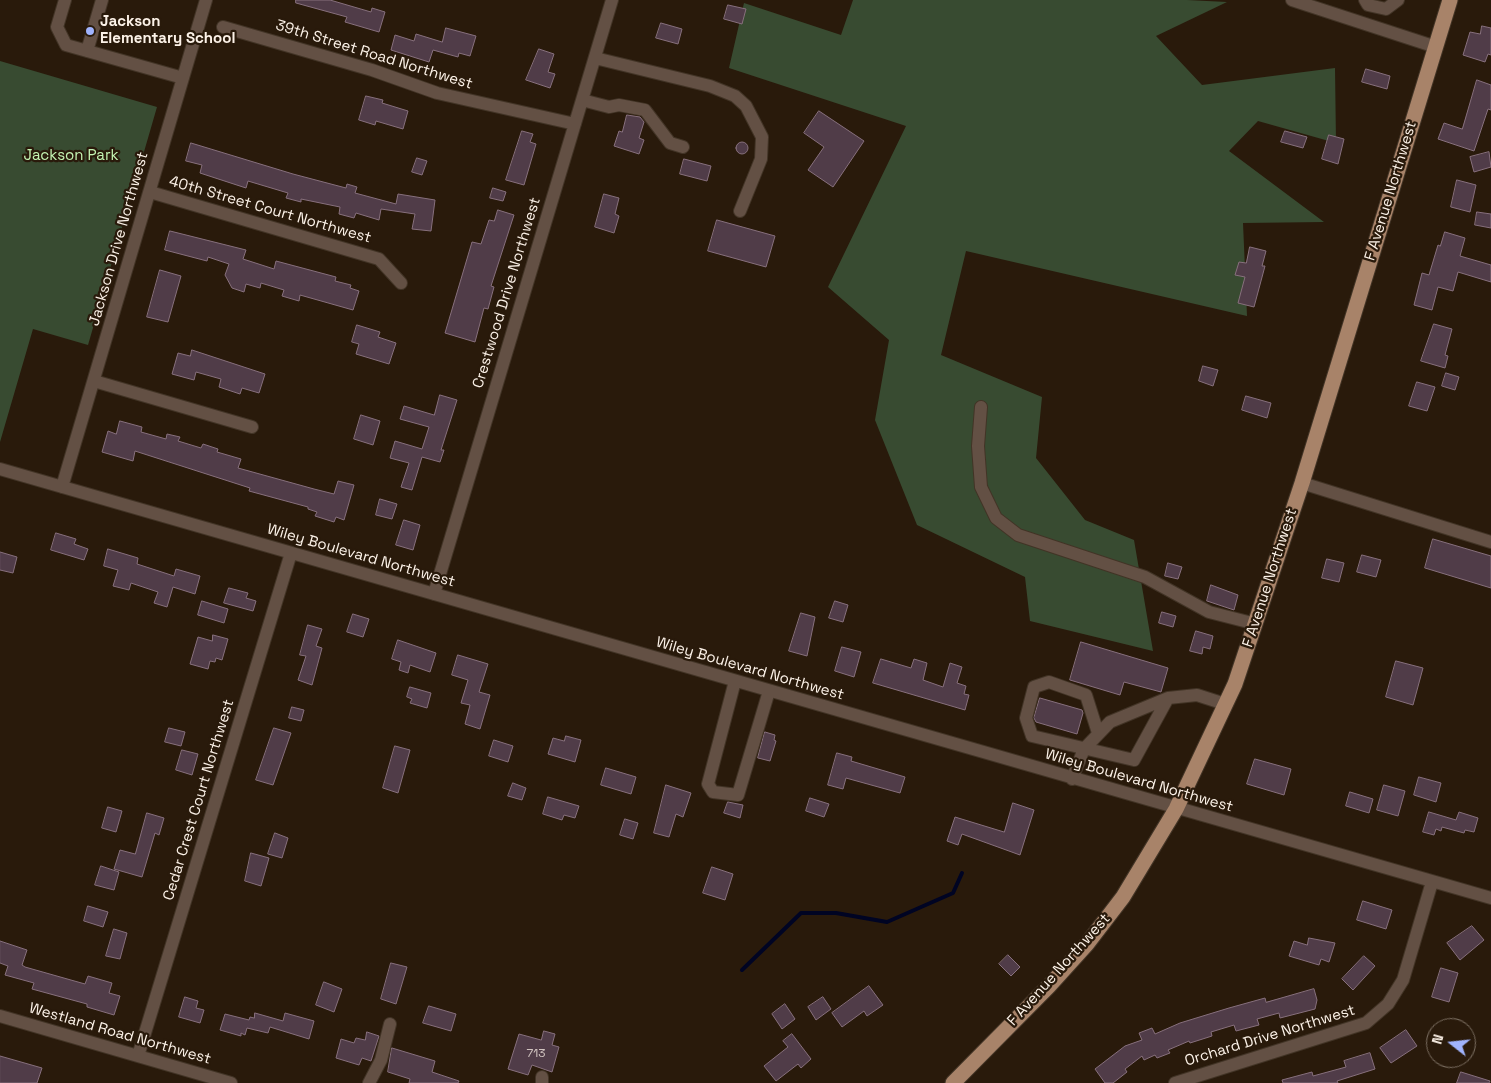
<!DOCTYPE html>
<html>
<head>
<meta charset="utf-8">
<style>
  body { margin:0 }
  #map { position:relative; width:1491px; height:1083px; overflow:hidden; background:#291a0b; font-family:"Space Grotesk",sans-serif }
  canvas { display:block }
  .north { position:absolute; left:1426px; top:1018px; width:50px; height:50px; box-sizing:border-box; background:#291a0b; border:1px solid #7d7063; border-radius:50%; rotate:286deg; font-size:14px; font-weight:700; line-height:20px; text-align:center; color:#fcf2e8 }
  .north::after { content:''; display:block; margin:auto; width:18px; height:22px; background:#a0b3fd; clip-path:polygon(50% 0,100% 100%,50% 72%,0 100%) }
</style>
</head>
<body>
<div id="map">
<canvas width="1491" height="1083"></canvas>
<div class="north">N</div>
</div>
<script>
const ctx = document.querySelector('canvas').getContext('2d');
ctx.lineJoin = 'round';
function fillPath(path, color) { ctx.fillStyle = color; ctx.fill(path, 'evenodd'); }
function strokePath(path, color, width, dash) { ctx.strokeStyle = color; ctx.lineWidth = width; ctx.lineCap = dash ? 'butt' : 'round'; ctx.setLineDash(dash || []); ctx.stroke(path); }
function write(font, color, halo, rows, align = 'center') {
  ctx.font = font + ' "Space Grotesk",sans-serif'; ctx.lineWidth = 4.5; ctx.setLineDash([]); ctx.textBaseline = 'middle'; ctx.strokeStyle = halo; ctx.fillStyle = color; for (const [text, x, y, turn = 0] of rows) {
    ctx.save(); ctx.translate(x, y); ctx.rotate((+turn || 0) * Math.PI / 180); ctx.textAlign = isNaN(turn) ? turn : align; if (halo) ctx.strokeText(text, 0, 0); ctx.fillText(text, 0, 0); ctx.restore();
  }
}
fillPath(new Path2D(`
  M853,0H1187L1227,2L1156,36L1202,85L1335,68L1336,143L1258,121L1229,151L1324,222L1243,223L1247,316L966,251L941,355L1042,397L1036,458L1085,520L1134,540L1153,651L1030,621L1025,577L917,525L875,420L889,340L828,287L906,126L729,68L744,3L841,35Z
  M0,61L157,107L88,345L33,329L0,442Z`), '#384b31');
strokePath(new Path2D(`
  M742,970L801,913H836L887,922L953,893L962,873`), '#000423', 4);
const building = new Path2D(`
  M296,0H330L371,12L372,8L385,12L379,32L345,22L347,17L296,3Z
  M728,5L746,9L742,24L724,19Z
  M661,23L682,29L678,44L656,38Z
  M1482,26L1491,28V55L1488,54L1485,62L1463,55L1470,32L1480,34Z
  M446,28L476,36L470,56L459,53L458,57L433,50L429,62L391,50L395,35L414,41L416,34L442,42Z
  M539,49L554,54L548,72L555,74L550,88L526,80Z
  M1366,69L1390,76L1387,89L1362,82Z
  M1477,80L1491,85V110L1488,109L1474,151L1438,139L1444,123L1462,129Z
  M366,96L383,100L382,103L408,111L403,129L376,121L375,125L359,120Z
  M819,111L864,141L833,187L808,170L824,147L804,133Z
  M627,115L640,117L644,122L639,138L644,140L639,154L614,146L619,131L622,132Z
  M522,131L533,134L530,142L536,144L524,185L506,180Z
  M1285,131L1307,137L1303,148L1281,142Z
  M1329,135L1344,139L1338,164L1322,159Z
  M736 148a6 6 0 1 1 12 0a6 6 0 1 1-12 0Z
  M191,143L293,174L346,188L347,184L357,187L355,193L396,204L398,194L435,200L431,231L412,229L415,214L381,209L379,220L356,213L354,218L339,214L340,207L301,199V202L286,198L288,193L248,181L246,188L200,173L202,165L186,161Z
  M1489,152L1491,167L1474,172L1470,157Z
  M417,158L427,161L422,175L412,172Z
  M684,159L711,166L707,181L680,174Z
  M1457,180L1476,185L1470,212L1451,207Z
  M493,188L506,192L503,201L490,198Z
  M604,194L619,198L615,214L619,216L614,233L595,227Z
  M498,210L514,215L491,286L494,287L488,309L484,308L475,342L445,333L472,242L481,244L489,220L494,221Z
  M1477,212L1491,214V228L1475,225Z
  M717,220L775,236L766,267L708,251Z
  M170,231L246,250L243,259L274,269L276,261L336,277L335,281L351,285L350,288L359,291L353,310L300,295L299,301L282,296L284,290L261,283L260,288L246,284L244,292L232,288L225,275L229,264L208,257L207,261L165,250Z
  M1445,232L1465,238L1460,256L1491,265V282L1458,272L1453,291L1438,287L1432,310L1414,305L1422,273L1429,275L1438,245L1440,246Z
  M1250,247L1266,251L1262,266H1265L1254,307L1238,303L1245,277L1235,275L1239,262L1246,263Z
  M160,270L181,276L168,322L147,317Z
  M1434,324L1452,329L1445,355L1448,356L1445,368L1421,361Z
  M357,325L380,332L378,337L396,343L389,364L356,354L359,344L352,342Z
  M192,350L265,374L259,393L242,388L240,394L219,387L221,379L196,372L194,380L172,374L178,353L190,356Z
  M1203,366L1218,370L1213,386L1199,381Z
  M1446,373L1459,377L1455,390L1442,386Z
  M1417,382L1435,387L1427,411L1409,406Z
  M440,395L457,400L441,450H444L440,462L422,457L412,490L401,487L409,463L390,458L395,441L422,449L429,427L400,419L404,406L434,415Z
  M1246,396L1271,403L1267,418L1242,410Z
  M361,415L380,421L373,445L354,439Z
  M120,421L142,427L141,432L166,439L167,434L180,437L178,441L201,448L203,444L218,449L217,452L241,459L238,468L314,489L334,494L338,481L354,485L344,520L336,517L334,522L315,516L317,512L308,509V507L249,491L250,488L135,451L133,461L102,452L108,431L116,434Z
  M380,499L397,504L392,519L376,515Z
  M404,520L420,525L413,550L396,545Z
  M56,533L76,539L74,544L88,549L84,560L51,550Z
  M1433,539L1491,556V588L1425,568Z
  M108,549L138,558L137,564L174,576L176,569L200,576L195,594L173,587L167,607L154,603L158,592L131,583L129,590L113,586L118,570L104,566Z
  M0,552L17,557L13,573L0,570Z
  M1362,555L1381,560L1376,577L1357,572Z
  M1327,559L1344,563L1339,582L1322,578Z
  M1168,563L1182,567L1178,579L1165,576Z
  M1211,585L1238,595L1234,610L1207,601Z
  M229,588L248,593L246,598L256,601L253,611L224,603Z
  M202,601L228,609L224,623L198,615Z
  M835,601L848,605L843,622L829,618Z
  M1162,612L1176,616L1173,627L1159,623Z
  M801,613L815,617L807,656L789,651Z
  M353,614L369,619L363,637L347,632Z
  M308,625L322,629L316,646L322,648L312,685L298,680L306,656L300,655Z
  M1196,631L1213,636L1210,649L1203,647L1202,654L1190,651Z
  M213,635L228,639L222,660L216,658L215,662L210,661L208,669L190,664L198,637L212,641Z
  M398,640L436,653L430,672L410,665L408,673L399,670L401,662L392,659Z
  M1081,642L1168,668L1161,692L1124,682L1120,695L1070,680Z
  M842,647L861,652L854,677L835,671Z
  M458,655L488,664L479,692L490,695L480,729L465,724L470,705L461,703L468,680L452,675Z
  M881,659L911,668L914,659L927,663L923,680L943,687L950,663L962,667L957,683L966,686L964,694L969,695L965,710L873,683Z
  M1396,661L1423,668L1413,705L1386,697Z
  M410,687L431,693L427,708L410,703L412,699L407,697Z
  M1040,698L1082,710L1083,713L1077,734L1036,722L1034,718Z
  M292,707L304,710L301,721L289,718Z
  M169,728L185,732L181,746L165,742Z
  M274,728L291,733L273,785L256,780Z
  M765,732L775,735L774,740L776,741L770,761L758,758Z
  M566,736L581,740L575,762L548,754L553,738L564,741Z
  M494,740L513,746L508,762L489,756Z
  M395,746L410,750L398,793L383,788Z
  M182,750L198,754L192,775L176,770Z
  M837,753L852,757L851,761L905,777L900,793L846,778L843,789L828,785Z
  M1255,759L1291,769L1284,795L1247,784Z
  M606,768L636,777L631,794L601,785Z
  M1419,777L1441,783L1436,802L1414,795Z
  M513,783L526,788L522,800L508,796Z
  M666,785L691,793L683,817L676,814L669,837L654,833Z
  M1384,785L1405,791L1398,816L1377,810Z
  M1350,792L1373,799L1369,813L1346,806Z
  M548,797L579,806L575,818L564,815L562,820L543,814Z
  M810,798L829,804L824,817L806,811Z
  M728,802L743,805L740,818L724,813Z
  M1013,803L1034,810L1020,855L962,834L958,845L947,841L955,817L1004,832Z
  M108,807L122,811L116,832L102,828Z
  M1429,812L1456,820L1459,812L1478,818L1474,832L1465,830L1464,833L1442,827L1441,831L1436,829L1434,835L1423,832Z
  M147,813L164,818L159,835L155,833L142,877L114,869L120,850L135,854Z
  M625,819L638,823L633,839L620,835Z
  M275,833L288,838L282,858L268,854Z
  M251,853L269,858L261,886L245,881Z
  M101,866L119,872L114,890L95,885Z
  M712,867L733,874L725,900L703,893Z
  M1363,901L1392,910L1386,929L1357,920Z
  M88,906L108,912L103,927L84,921Z
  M1472,926L1484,940L1460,960L1447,943Z
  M114,929L127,933L120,959L106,956Z
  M1309,938L1335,943L1329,962L1321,959L1319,965L1289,956L1294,941L1307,945Z
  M0,941L27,950L22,965L25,967L85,984L88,976L112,983L109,993L120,996L114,1015L87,1007V1004L32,989L34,983L5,975L8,966L0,963Z
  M1008,955L1020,967L1011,976L999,964Z
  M1364,956L1375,966L1353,990L1342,979Z
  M391,963L407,967L396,1004L381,999Z
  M1441,968L1458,973L1449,1002L1432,997Z
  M324,982L342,989L334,1012L316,1005Z
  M869,986L883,1005L867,1016L864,1011L842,1027L832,1013Z
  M1314,989L1317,1000L1315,1009L1280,1018L1279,1013L1257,1019L1259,1025L1236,1031L1234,1025L1211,1032L1212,1036L1190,1043L1189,1041L1168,1050L1170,1053L1157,1058L1155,1055L1144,1060L1142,1056L1125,1069L1127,1072L1113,1083H1105L1095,1069L1125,1046L1142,1040L1139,1033L1152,1028L1155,1034L1180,1023L1229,1008L1265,998L1266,1002Z
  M185,997L198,1001L196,1008L204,1010L200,1023L179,1017Z
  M823,997L831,1009L816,1020L808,1007Z
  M785,1004L795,1019L782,1029L772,1014Z
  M429,1006L456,1014L451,1031L423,1023Z
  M255,1013L283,1021L285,1013L314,1021L309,1039L270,1027L268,1033L247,1028L245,1035L241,1033V1036L220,1030L225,1014L249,1020L250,1017L254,1018Z
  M1406,1030L1417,1046L1391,1063L1380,1048Z
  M544,1031L555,1034L552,1045L559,1047L552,1072L532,1065L528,1075L508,1069L519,1034L541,1040Z
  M367,1032L379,1036L371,1061L362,1058L359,1065L336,1058L341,1039L354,1043L356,1038L365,1040Z
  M792,1034L811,1059L801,1068L798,1064L776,1081L764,1066L788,1047L783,1041Z
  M392,1048L435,1061L432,1072L459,1081L458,1083H409L410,1079L388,1072Z
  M1370,1053L1375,1069L1337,1081L1338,1083H1283L1282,1080L1312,1072L1313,1076L1346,1067L1344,1061Z
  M0,1056L42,1068L37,1083H0Z
  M1461,1072L1490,1081L1489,1083H1457Z`);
fillPath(building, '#503c48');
strokePath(building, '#87707d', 1);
const minor = new Path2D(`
  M65,0L57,27L66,45L183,78
  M1292,0L1436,47
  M1365,0L1368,5L1386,9L1398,0
  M223,27L372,70L437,93L575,124
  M87,51L102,0
  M595,58L710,86L735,96L746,106L762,137L761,159L740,211
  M582,100L609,107L619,105L645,110L670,143L683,147
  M150,192L379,259L401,283
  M94,381L252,427
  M981,407L978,446L981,487L996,518L1018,535L1145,577L1209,612L1256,624
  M0,469L1491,898
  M1302,483L1491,542
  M62,487L206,0
  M434,594L612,0
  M735,681L708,784L713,792L738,795L769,691
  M1098,733L1086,695L1049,682L1034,687L1026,718L1032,736L1134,760L1168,698
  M1072,779L1084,749L1110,722L1168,698L1197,695L1225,704
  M0,1016L231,1083
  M138,1056L291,553
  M369,1083L381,1060L390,1024
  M542,1083V1077
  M1175,1083L1366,1023L1388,1004L1403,980L1432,882`);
const major = new Path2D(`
  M953,1083L1049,986L1087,944L1123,897L1176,809L1235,684L1302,483L1450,0`);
strokePath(minor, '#423426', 14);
strokePath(major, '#423426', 17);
strokePath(minor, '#635044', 12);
strokePath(major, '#a88369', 15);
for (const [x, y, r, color] of [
  [90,31,5,"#a0b3fd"]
]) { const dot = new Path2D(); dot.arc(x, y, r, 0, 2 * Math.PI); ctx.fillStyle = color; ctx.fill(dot); strokePath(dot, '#291a0b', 2); }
write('12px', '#d1c4c0', null, [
  ["713",536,1054]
]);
write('bold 15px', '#fcf2e8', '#291a0b', [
  ["Jackson",100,22],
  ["Elementary School",100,39]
], 'left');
write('15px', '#fcf2e8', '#291a0b', [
  ["39th Street Road Northwest",374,55,17],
  ["F Avenue Northwest",1391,191,-73],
  ["40th Street Court Northwest",270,210,16],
  ["Jackson Drive Northwest",119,239,-74],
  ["Crestwood Drive Northwest",507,293,-73],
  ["Wiley Boulevard Northwest",361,556,16],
  ["F Avenue Northwest",1270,578,-72],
  ["Wiley Boulevard Northwest",750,669,16],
  ["Wiley Boulevard Northwest",1139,781,16],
  ["Cedar Crest Court Northwest",199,800,-73],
  ["F Avenue Northwest",1059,970,-48],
  ["Westland Road Northwest",120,1034,16],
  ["Orchard Drive Northwest",1270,1036,-17]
]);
write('15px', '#c4f4b3', '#291a0b', [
  ["Jackson Park",71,156]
]);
</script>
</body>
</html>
